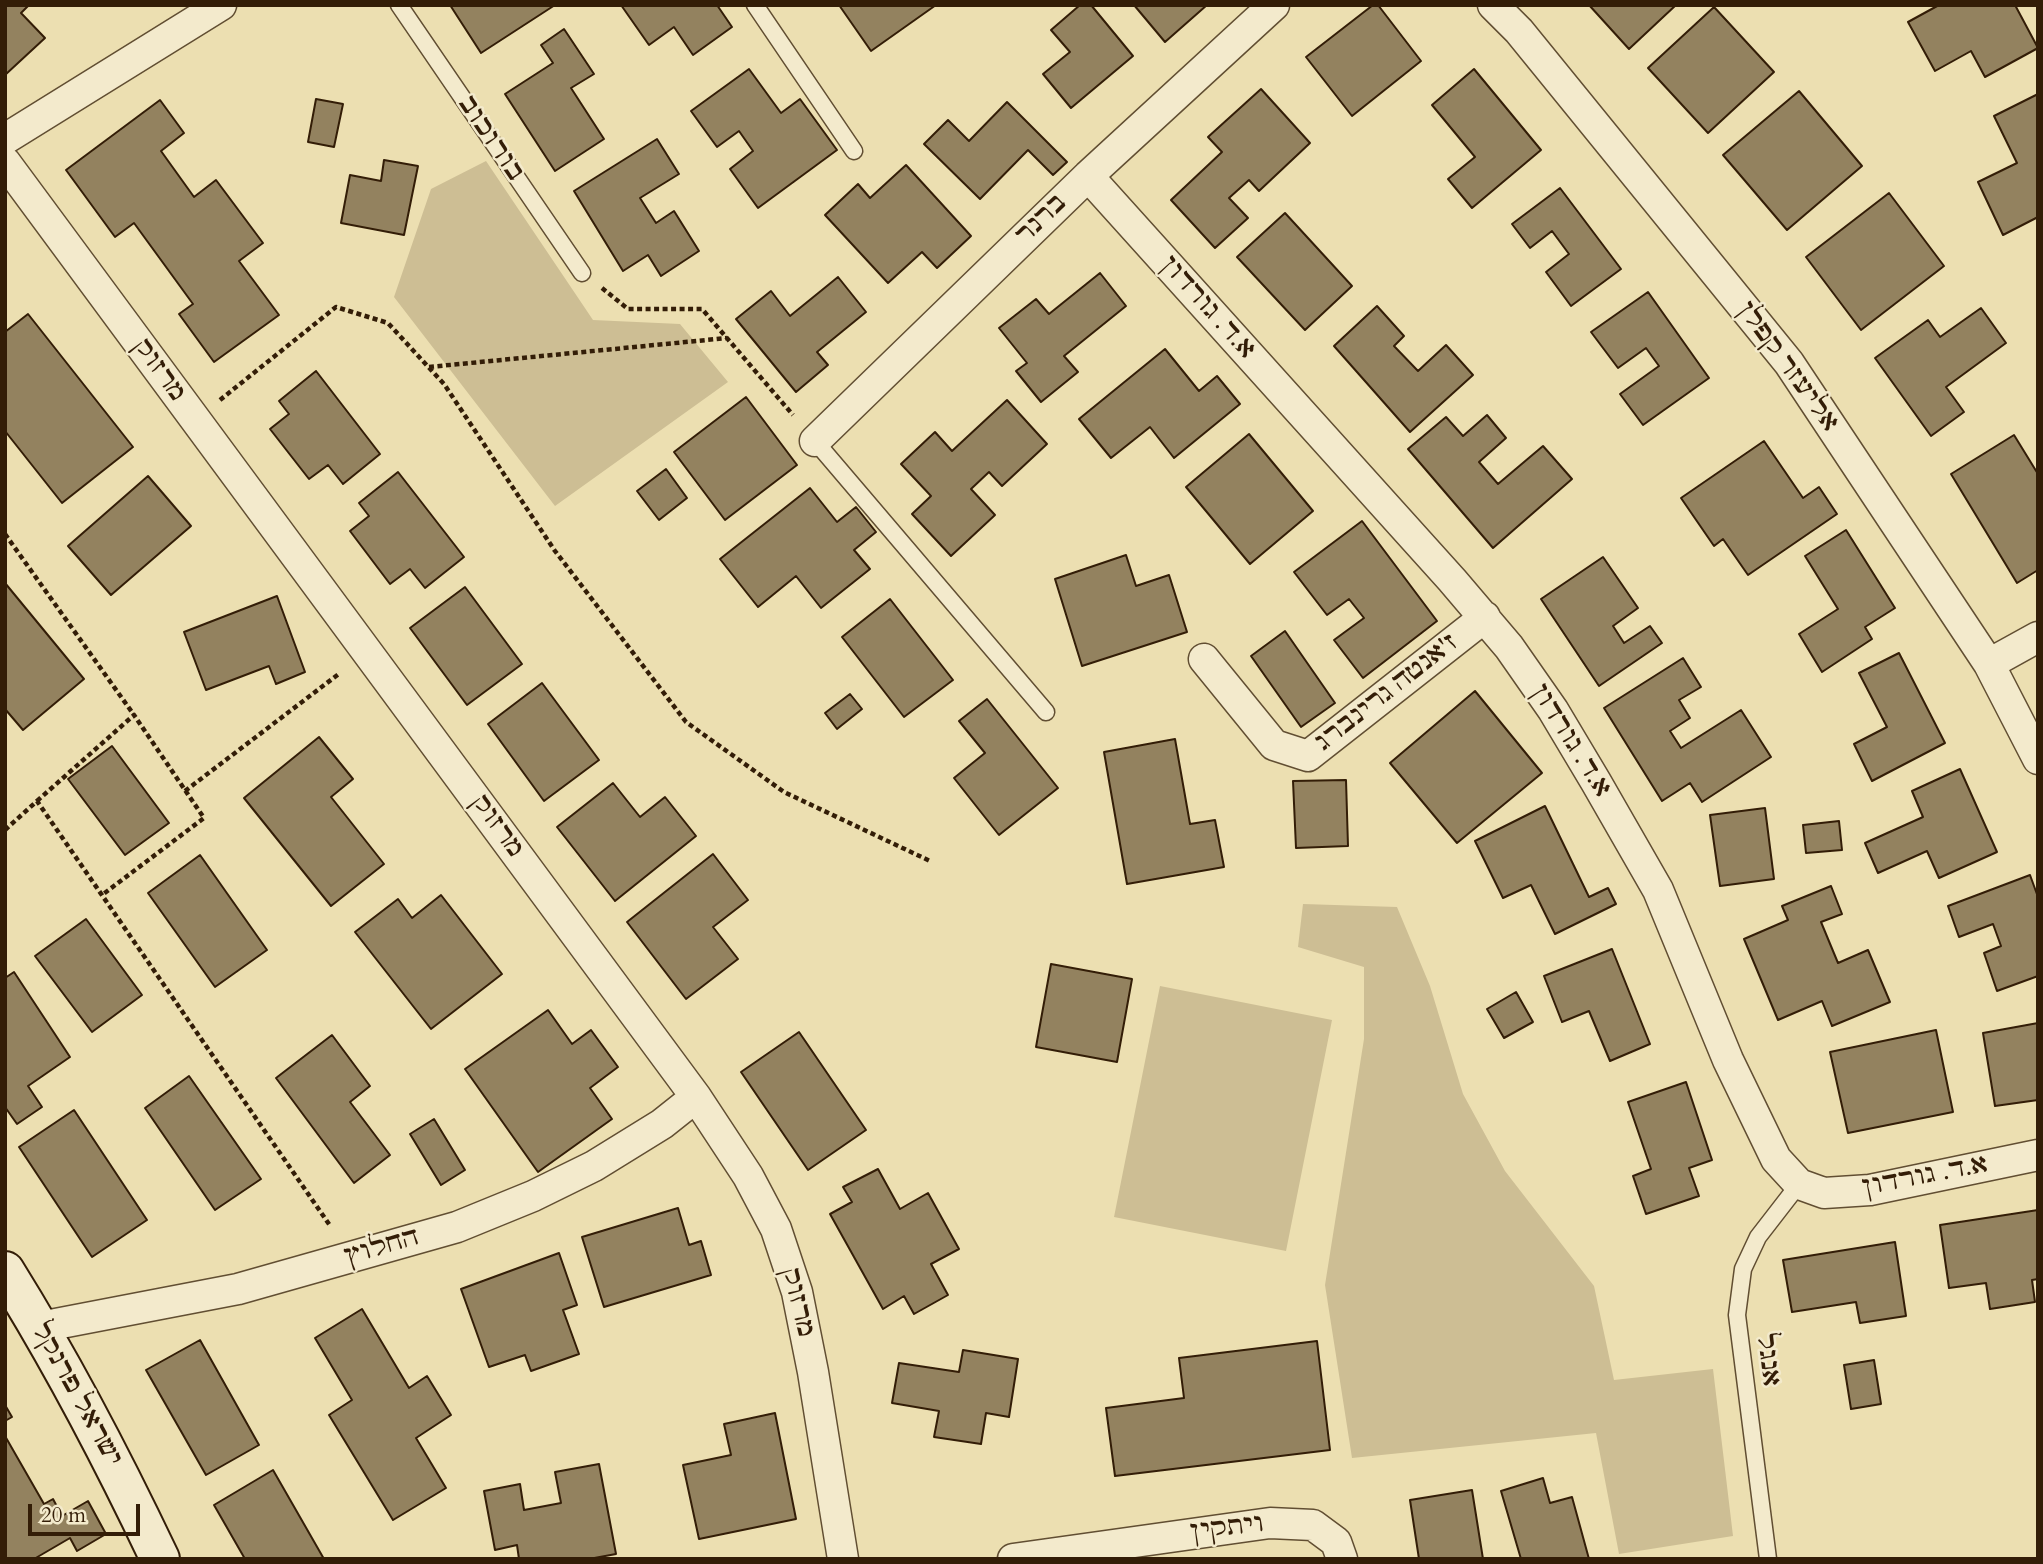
<!DOCTYPE html>
<html>
<head>
<meta charset="utf-8">
<style>
  body { margin:0 }
  #map { position:relative; width:2043px; height:1564px; overflow:hidden; background:#ecdfb1; font-family:Cardo,serif }
  canvas { display:block }
  .frame { position:absolute; inset:0; border:7px solid #331d07; pointer-events:none }
  .scale { position:absolute; left:28px; top:1504px; width:112px; height:32px; box-sizing:border-box; border:4px solid #331d07; border-top:0; padding-left:9px; font-size:21px; line-height:24px; white-space:nowrap; color:#331d07; -webkit-text-stroke:5px #f3eacc; paint-order:stroke }
</style>
</head>
<body>
<div id="map">
<canvas width="2043" height="1564"></canvas>
<div class="frame"></div>
<div class="scale">20 m</div>
</div>
<script>
const ctx = document.querySelector('canvas').getContext('2d');
ctx.lineJoin = 'round';
function fillPath(path, color) { ctx.fillStyle = color; ctx.fill(path, 'evenodd'); }
function strokePath(path, color, width, dash) { ctx.strokeStyle = color; ctx.lineWidth = width; ctx.lineCap = dash ? 'butt' : 'round'; ctx.setLineDash(dash || []); ctx.stroke(path); }
function write(font, color, halo, rows, align = 'center') {
  ctx.font = font + ' Cardo,"Frank Ruhl Libre",serif'; ctx.lineWidth = 5; ctx.setLineDash([]); ctx.textBaseline = 'middle'; ctx.strokeStyle = halo; ctx.fillStyle = color; for (const [text, x, y, turn = 0] of rows) {
    ctx.save(); ctx.translate(x, y); ctx.rotate((+turn || 0) * Math.PI / 180); ctx.textAlign = isNaN(turn) ? turn : align; if (halo) ctx.strokeText(text, 0, 0); ctx.fillText(text, 0, 0); ctx.restore();
  }
}
fillPath(new Path2D(`
  M486,161L593,320L680,324L728,382L555,506L394,297L431,189Z
  M1303,904L1397,907L1430,986L1463,1094L1505,1171L1594,1286L1614,1380L1713,1369L1733,1536L1619,1554L1596,1433L1352,1458L1325,1285L1364,1039V967L1298,947Z
  M1160,986L1332,1020L1286,1251L1114,1217Z`), '#cdbe94');
const building = new Path2D(`
  M5,5H29L21,13L45,38L5,75Z
  M450,5H555L481,53Z
  M621,5H717L732,27L693,55L674,27L649,45Z
  M839,5H936L871,51Z
  M1080,5H1091L1133,56L1071,108L1043,74L1070,52L1051,30Z
  M1134,5H1207L1165,42Z
  M1373,5H1378L1421,61L1352,116L1306,57Z
  M1589,5H1676L1629,49Z
  M1939,5H2015L2038,48L1985,77L1971,51L1935,71L1908,22Z
  M1714,7L1774,72L1708,133L1648,68Z
  M564,29L594,74L571,88L604,139L555,171L505,94L553,63L541,45Z
  M749,69L781,113L800,99L837,150L758,208L730,169L753,151L739,131L717,147L691,111Z
  M1474,69L1541,150L1472,208L1448,179L1475,157L1432,105Z
  M1261,89L1310,143L1259,191L1249,180L1229,198L1248,218L1215,248L1171,200L1222,152L1208,137Z
  M1799,91L1862,166L1787,230L1723,155Z
  M2038,94V217L2003,235L1978,182L2017,163L1994,116Z
  M316,99L343,104L334,147L308,142Z
  M160,100L184,133L161,151L194,197L216,180L263,243L239,261L279,315L214,362L179,314L193,304L134,223L115,237L66,170Z
  M1007,102L1067,162L1053,175L1028,150L980,199L924,144L948,120L969,141Z
  M657,139L679,174L640,198L656,223L674,211L699,251L661,276L648,255L623,271L574,191Z
  M384,160L418,166L404,235L341,223L350,175L381,181Z
  M906,165L971,236L937,268L922,252L888,283L825,215L858,184L870,198Z
  M1560,188L1621,269L1571,306L1546,272L1569,254L1552,231L1530,248L1512,224Z
  M1889,193L1944,266L1861,330L1806,257Z
  M1285,213L1352,286L1305,330L1237,257Z
  M1100,273L1126,306L1064,356L1078,372L1041,402L1016,371L1027,363L999,328L1036,299L1049,314Z
  M838,277L866,312L817,352L828,365L796,392L736,319L771,291L790,316Z
  M1648,292L1709,378L1643,425L1620,394L1659,366L1646,348L1618,368L1591,332Z
  M1377,306L1404,336L1394,346L1418,371L1446,345L1473,375L1410,432L1334,346Z
  M1981,308L2006,343L1946,387L1964,412L1931,436L1875,358L1928,320L1940,337Z
  M28,314L133,447L62,503L5,431V332Z
  M1165,349L1199,391L1217,376L1240,404L1174,458L1150,427L1111,458L1079,419Z
  M316,371L380,454L343,484L328,465L309,479L270,429L289,414L279,401Z
  M746,397L797,465L725,520L674,452Z
  M1007,400L1047,444L1002,486L989,472L971,489L995,515L951,556L912,514L931,496L901,464L935,432L952,451Z
  M1487,415L1506,438L1479,462L1498,484L1543,446L1572,479L1493,548L1408,449L1446,417L1463,436Z
  M1249,434L1313,511L1250,564L1186,487Z
  M2014,435L2038,474V570L2017,583L1951,474Z
  M1764,441L1803,498L1819,487L1837,514L1748,575L1723,539L1714,546L1681,498Z
  M666,469L687,498L659,520L637,491Z
  M398,472L464,557L425,588L410,569L390,584L350,531L369,516L359,503Z
  M148,476L191,526L111,595L68,546Z
  M810,488L837,522L856,507L876,532L854,550L870,569L821,608L796,576L758,607L720,559Z
  M1362,521L1437,621L1363,678L1334,640L1364,618L1349,599L1327,615L1294,572Z
  M1846,530L1895,608L1865,627L1872,639L1822,672L1799,634L1838,609L1805,556Z
  M1126,555L1136,586L1169,575L1187,632L1082,666L1055,579Z
  M1603,557L1638,608L1613,626L1624,643L1650,626L1662,643L1599,686L1541,599Z
  M5,583L84,679L23,730L5,709Z
  M465,587L522,664L467,705L410,628Z
  M277,596L305,672L276,684L269,666L206,690L184,632Z
  M890,599L953,680L904,717L842,637Z
  M1285,631L1335,703L1301,727L1251,656Z
  M1899,653L1945,743L1872,781L1854,744L1887,727L1859,673Z
  M1683,658L1701,687L1679,700L1690,718L1670,731L1681,748L1741,710L1771,757L1702,802L1690,783L1662,801L1604,708Z
  M542,683L599,760L544,801L488,724Z
  M1475,691L1542,773L1457,843L1390,763Z
  M850,694L862,709L837,729L825,713Z
  M987,699L1058,788L999,835L954,778L985,753L959,721Z
  M319,737L353,779L331,797L384,864L331,906L244,798Z
  M1175,739L1190,824L1215,820L1224,867L1127,884L1104,752Z
  M112,746L169,823L125,855L68,779Z
  M1960,769L1997,852L1939,878L1927,851L1878,873L1865,843L1923,817L1912,791Z
  M1346,780L1348,846L1296,848L1293,781Z
  M613,783L640,817L665,797L696,836L615,901L557,827Z
  M1545,806L1589,897L1608,888L1616,904L1555,934L1531,885L1503,898L1475,841Z
  M1765,808L1774,879L1720,886L1710,815Z
  M1839,821L1842,850L1806,853L1803,825Z
  M713,854L748,900L713,927L738,959L686,999L627,922Z
  M200,855L267,950L215,987L148,893Z
  M2030,875L2038,897V976L1997,991L1984,953L2001,946L1993,924L1959,937L1948,906Z
  M1831,886L1842,914L1821,922L1838,963L1868,950L1890,1002L1832,1026L1822,1001L1778,1020L1744,939L1788,920L1782,906Z
  M441,895L502,974L431,1029L355,932L398,899L412,918Z
  M86,919L142,995L92,1032L35,956Z
  M1612,949L1650,1044L1610,1061L1589,1011L1562,1022L1544,976Z
  M1051,964L1132,979L1117,1062L1036,1047Z
  M14,972L70,1057L28,1086L42,1107L17,1124L5,1107V978Z
  M1516,992L1533,1022L1504,1038L1487,1009Z
  M548,1010L572,1044L591,1030L618,1067L590,1088L612,1119L538,1172L465,1069Z
  M2038,1023V1100L1995,1106L1983,1033Z
  M1936,1030L1953,1112L1848,1133L1830,1052Z
  M799,1032L866,1130L808,1170L741,1072Z
  M332,1035L370,1086L350,1102L390,1155L354,1183L276,1078Z
  M189,1076L261,1179L215,1210L145,1108Z
  M1686,1082L1712,1160L1689,1168L1699,1196L1646,1214L1633,1176L1651,1169L1628,1102Z
  M74,1110L147,1220L92,1257L19,1147Z
  M434,1119L465,1170L441,1185L410,1134Z
  M878,1169L900,1209L928,1193L959,1249L931,1264L948,1295L914,1314L904,1296L883,1309L830,1214L852,1202L843,1187Z
  M678,1208L689,1245L701,1241L711,1275L604,1307L582,1237Z
  M2038,1210V1279L2032,1280L2035,1302L1990,1309L1986,1283L1949,1288L1940,1225Z
  M1895,1242L1906,1316L1860,1323L1856,1302L1792,1312L1783,1260Z
  M559,1253L577,1305L563,1310L579,1354L531,1371L525,1355L489,1367L461,1289Z
  M362,1309L409,1388L427,1376L451,1415L416,1438L446,1488L393,1520L329,1415L352,1400L315,1338Z
  M200,1340L259,1445L206,1475L146,1370Z
  M1317,1341L1330,1450L1115,1476L1106,1408L1184,1398L1179,1358Z
  M963,1350L1018,1359L1009,1417L986,1413L981,1444L934,1437L939,1411L892,1403L899,1363L959,1372Z
  M1874,1360L1881,1404L1851,1409L1844,1365Z
  M5,1405L12,1417L5,1421Z
  M775,1413L796,1519L699,1539L683,1465L731,1455L724,1424Z
  M5,1436L44,1504L53,1499L62,1516L88,1501L106,1534L77,1551L70,1538L34,1559H5Z
  M599,1464L616,1554L589,1559H519L517,1545L495,1550L484,1491L520,1484L524,1510L561,1503L555,1472Z
  M273,1470L324,1559H245L214,1505Z
  M1543,1478L1550,1503L1572,1497L1589,1559H1521L1501,1491Z
  M1472,1490L1483,1559H1419L1410,1500Z`);
fillPath(building, '#93825f');
strokePath(building, '#331d07', 2);
const lane = new Path2D(`
  M399,5L582,273
  M755,5L854,151
  M815,441L1046,712
  M1768,1559L1737,1315L1743,1269L1758,1237L1799,1184`);
const street = new Path2D(`
  M1493,5L1519,31L1789,363L1989,664L2038,759
  M5,139L221,5
  M5,162L696,1097L748,1176L776,1229L797,1292L813,1372L843,1559
  M1088,176L1452,580L1509,647L1553,710L1596,782L1658,890L1728,1060L1776,1159L1799,1184L1824,1193L1870,1190L2038,1155
  M815,441L1088,176L1274,5
  M1204,659L1274,745L1308,756L1485,617
  M1989,664L2038,637
  M40,1327L238,1289L457,1227L533,1196L594,1166L662,1124L696,1097
  M1013,1559L1270,1523L1313,1525L1336,1542L1342,1559`);
const secondary = new Path2D(`
  M5,1271C63,1364 113,1460 160,1559`);
strokePath(lane, '#614e32', 19);
strokePath(street, '#614e32', 33);
strokePath(secondary, '#331d07', 42);
strokePath(new Path2D(`
  M602,288L628,309H702L793,415
  M429,367L727,338
  M220,400L336,307L388,323L444,384L555,551L686,722L784,792L930,861
  M5,534L134,715
  M185,791L340,673
  M37,801L134,715L204,818L102,895
  M5,830L37,801L331,1227`), '#331d07', 4.5, [5, 3.5]);
strokePath(lane, '#f3eacc', 16);
strokePath(street, '#f3eacc', 30);
strokePath(secondary, '#f3eacc', 38);
write('26px', '#331d07', '#f3eacc', [
  ["בורוכוב",490,139,56],
  ["ברנר",1042,220,-44],
  ["א.ד. גורדון",1207,308,48],
  ["אליעזר קפלן",1787,367,54],
  ["מרזוק",159,371,54],
  ["ז'אנטה גרינברג",1388,693,-38],
  ["א.ד. גורדון",1570,741,58],
  ["מרזוק",497,827,54],
  ["א.ד. גורדון",1925,1177,-11],
  ["החלוץ",382,1248,-16],
  ["מרזוק",797,1303,76],
  ["אנגל",1767,1360,83],
  ["ישראל פרנקל",76,1395,61],
  ["ויתקין",1227,1529,-7]
]);
</script>
</body>
</html>
